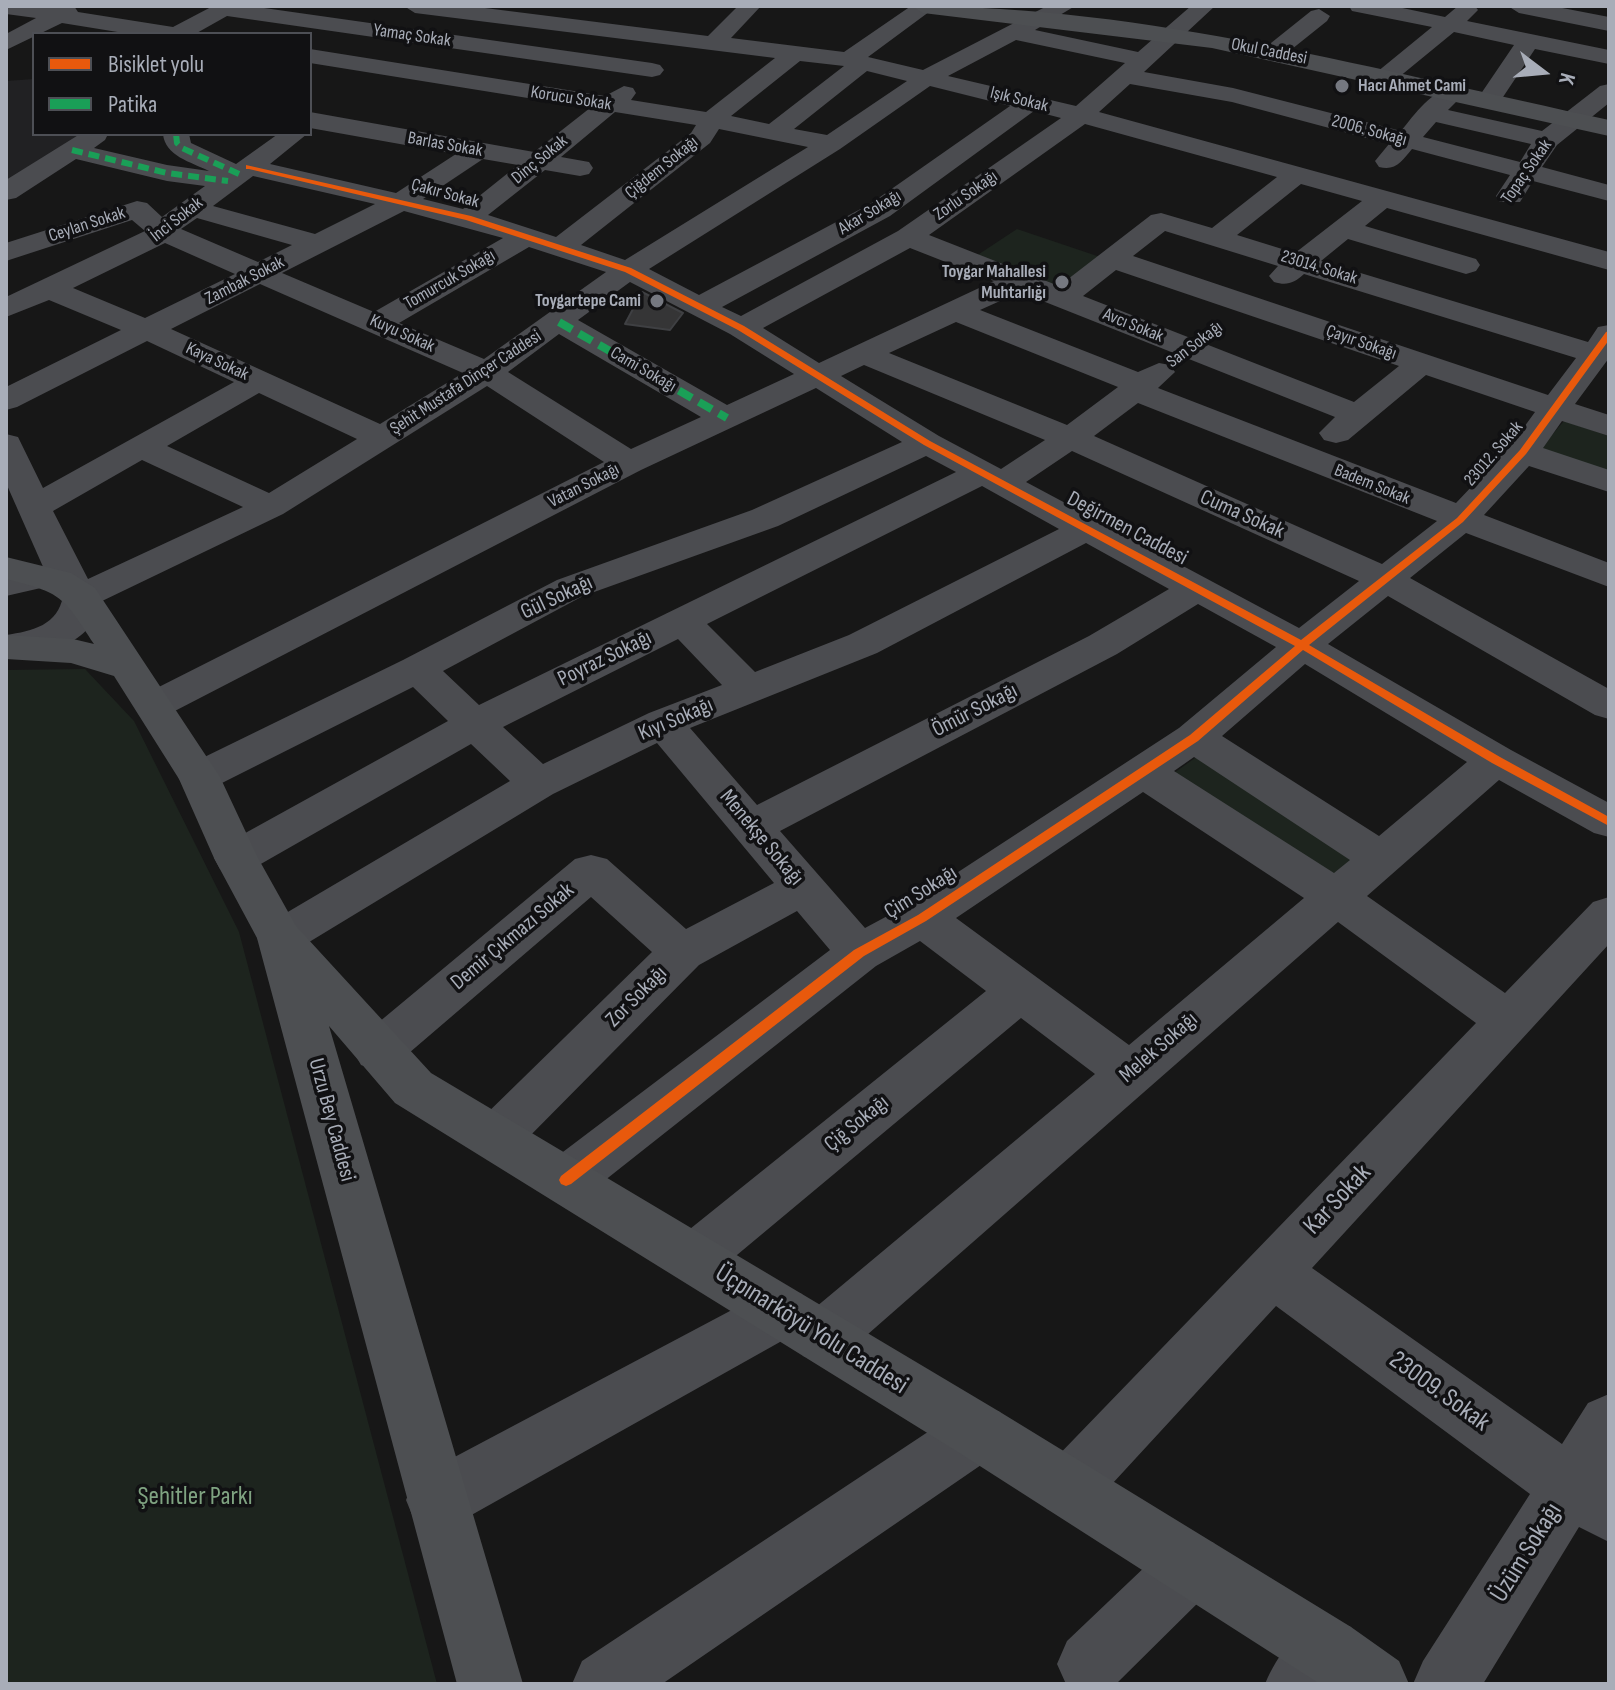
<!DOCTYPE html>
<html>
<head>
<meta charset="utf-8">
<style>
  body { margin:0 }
  #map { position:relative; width:1615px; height:1690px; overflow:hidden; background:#171717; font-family:"Sofia Sans Condensed",sans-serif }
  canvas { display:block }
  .frame { position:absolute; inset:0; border:8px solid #a8adb8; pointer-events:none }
  .legend { position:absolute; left:32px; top:32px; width:280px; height:104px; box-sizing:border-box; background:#111113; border:2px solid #4d4f55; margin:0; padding:10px 14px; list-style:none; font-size:24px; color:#a8adb8 }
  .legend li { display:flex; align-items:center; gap:16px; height:40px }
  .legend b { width:40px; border:2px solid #4d4f55 }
  .north { position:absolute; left:1503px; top:32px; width:80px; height:80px; -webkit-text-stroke:6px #111113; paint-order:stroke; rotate:106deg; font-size:22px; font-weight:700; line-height:32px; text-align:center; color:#a8adb8 }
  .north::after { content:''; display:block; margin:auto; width:28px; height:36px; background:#a8adb8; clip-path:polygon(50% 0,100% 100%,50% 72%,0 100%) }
</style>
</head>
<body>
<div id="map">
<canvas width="1615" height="1690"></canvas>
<div class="frame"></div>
<ul class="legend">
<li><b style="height:10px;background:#e8590c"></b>Bisiklet yolu</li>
<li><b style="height:10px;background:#1a9f57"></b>Patika</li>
</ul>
<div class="north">K</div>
</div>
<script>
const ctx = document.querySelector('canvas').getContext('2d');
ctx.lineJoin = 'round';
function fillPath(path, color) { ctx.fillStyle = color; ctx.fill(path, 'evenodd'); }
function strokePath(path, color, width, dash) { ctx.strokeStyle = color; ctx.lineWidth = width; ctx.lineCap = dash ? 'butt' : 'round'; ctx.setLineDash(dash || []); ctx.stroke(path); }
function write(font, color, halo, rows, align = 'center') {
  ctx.font = font + ' "Sofia Sans Condensed",sans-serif'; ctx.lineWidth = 7; ctx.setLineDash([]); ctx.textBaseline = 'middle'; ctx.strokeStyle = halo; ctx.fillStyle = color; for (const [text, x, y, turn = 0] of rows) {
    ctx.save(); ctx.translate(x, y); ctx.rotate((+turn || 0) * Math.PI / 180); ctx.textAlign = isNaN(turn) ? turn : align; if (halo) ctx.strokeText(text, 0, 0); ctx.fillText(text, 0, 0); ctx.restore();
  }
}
fillPath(new Path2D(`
  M34,79V134H89L6,185V81Z`), '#212123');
fillPath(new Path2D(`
  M1017,229L1106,259L1063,290L973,258Z
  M1564,421L1609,436V475L1539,450Z
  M85,669L134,721L239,932L437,1684H6V670Z
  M1202,753L1358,854L1331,877L1174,773Z`), '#1d241e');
const building = new Path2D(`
  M642,292L683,313L670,330L625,324Z`);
fillPath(building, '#353536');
strokePath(building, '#3f4043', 2);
fillPath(new Path2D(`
  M6,6H74L78,12L173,27L213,6H250L652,63L660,65L664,70L660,75L652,77L227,16L195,34H130L62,23L6,50V34L36,18L6,14Z
  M404,6H469L708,36L738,6H761L731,38L844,52L911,6H937L868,57L923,70L1047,6H1075L1035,30L1138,52L1191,6H1215L1144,72L1233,88L1401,131C1415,114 1437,82 1462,88L1465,93L1448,110L1542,131L1600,86L1609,84V103L1557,145L1542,167L1609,185V201L1533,181L1520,202H1500L1496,196L1510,175L1412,149C1401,162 1396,171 1379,167L1375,161L1389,144L1232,102L1130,84L1099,112L1609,252V270L1387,208L1365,226L1476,259L1480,265L1476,271L1466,274L1348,239L1321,261L1588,342L1598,327L1609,325V358L1575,404L1609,415V436L1562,421L1543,448L1609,470V492L1529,466L1484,515L1609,563V587L1466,533L1410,578L1609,689V719L1595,715L1388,596L1328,644L1511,750L1609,803V837L1594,833L1499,780L1367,896L1505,993L1593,902L1609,897V944L1312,1268L1562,1444L1588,1403L1609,1394V1542L1579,1527L1483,1684H1413L1423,1661L1530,1494L1276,1306L1089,1509L1068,1518L1047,1509L1038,1488L1047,1467L1476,1023L1338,922L843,1356L823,1363L803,1356L795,1337L796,1333L459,1522L437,1531L415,1522L406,1500L415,1478L762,1294L782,1286L802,1294L810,1312L1095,1074L1021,1018L713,1275L694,1283L675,1275L667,1258L675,1241L986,991L920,941L876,966L585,1196L566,1203L547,1196L540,1180L547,1164L830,950L797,911L699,965L513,1153L495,1160L477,1153L469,1138L477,1123L652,952L591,897L395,1065L378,1071L361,1065L353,1051L361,1037L575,859L591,855L607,859L686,929L774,883L657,743L553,794L296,950L280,956L264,950L257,938L264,926L510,781L471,744L252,869L236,874L220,869L214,858L220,847L448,721L413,687L214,787L199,792L184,787L178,777L184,767L403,660L557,580L752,510L902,442L816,388L641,470L169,714L155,718L141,714L135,705L141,696L604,462L487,386L283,514L100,602C95,645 41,655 6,659V635C33,631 58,625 63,596L54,585L6,596V574L44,569L6,483V434L18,437L43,488L234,382L147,341L17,407L6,410V387L121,330L49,300L6,317V297L145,231L132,220L6,261V243L137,201L147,203L162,217L205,186L167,181L76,159L16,198L6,200V180L80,134H108L105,140L94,148L167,165L209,171C191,162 165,156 163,134H189L191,143L236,164L278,134H307L270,164L396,193L456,154L310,128V112L534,152L590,108L310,63V49L605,96L624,86L633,88L636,93L631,100L706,112L775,58L415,13ZM1016,40L1125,63L1076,106L948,76ZM800,61L844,66L769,124L731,116ZM867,71L907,81L827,135L794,129ZM930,86L1010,106L870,204L699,295L649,269L840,149ZM1034,111L1061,118L898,231L741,316L722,307L890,216ZM615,112L696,125L691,133L556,237L488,215L545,170L580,176L589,174L593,168L589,162L561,157ZM1436,122L1531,144L1520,162L1423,137ZM1085,124L1277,177L1212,228L1161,213L1151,215L1059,286L929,235ZM719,129L808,147L625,260L581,245L710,143ZM483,159L518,165L463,209L423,199ZM253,176L375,204L315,234L213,206ZM1301,184L1362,201L1295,253L1237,235ZM404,211L503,238L374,312L282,273ZM197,218L292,245L258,262L181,229ZM1165,231L1278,266L1269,276L1274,282C1287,286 1294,283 1304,274L1576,358L1548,395L1133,256ZM165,243L235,274L145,318L73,288ZM529,247L606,272L484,359L399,323ZM910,248L994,281L819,363L763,328ZM1116,270L1399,366L1354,402L1083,296ZM630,282L730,334L794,374L727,405L578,320ZM260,284L463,373L380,424L171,329ZM1020,292L1335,417L1319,433L1324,440L1336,443L1348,440L1426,375L1535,412L1511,445L1456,503L1158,388L1175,372L1170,365L1159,363L1138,372L980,310ZM956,322L1118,387L1067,425L889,353ZM559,334L701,417L631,449L508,372ZM864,365L1045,440L1001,469L939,436L841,376ZM259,393L357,439L269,493L167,446ZM1138,403L1437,521L1382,564L1094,436ZM1072,451L1359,581L1299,628L1026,482ZM926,456L956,472L479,705L443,671L583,596L778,526ZM142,460L243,507L88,579L53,511ZM982,486L1059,529L849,635L755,672L707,624ZM1086,543L1169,589L1089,636L757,805L690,728L877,653ZM1198,604L1276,647L1179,728L906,906L865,928L780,831L1117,654ZM678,639L722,685L649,713L543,764L503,727ZM1305,664L1467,762L1379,836L1222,736ZM1194,757L1350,860L1334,873L1174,771ZM1143,792L1304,898L1129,1045L956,918Z
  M1349,6H1393L1445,17L1458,6H1475L1478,10L1467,21L1609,50V64L1535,49L1497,106H1479L1476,101L1514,45L1454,32L1393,82H1377L1373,77L1377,72L1432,27L1352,11Z
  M1508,6H1552L1609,17V31L1519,13Z
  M1319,9L1330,16L1327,21L1282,57H1266L1262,52L1266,47L1311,11Z
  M979,1403L1000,1412L1009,1432L1000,1452L662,1684H572L582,1661L958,1412Z
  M1192,1534L1214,1543L1223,1565L1214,1587L1116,1684H1066L1057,1664L1067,1641L1170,1543Z
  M1328,1617L1351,1627L1361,1650L1351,1673L1341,1684H1265C1278,1653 1297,1630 1328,1617Z`), '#4b4c50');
fillPath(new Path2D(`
  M912,6C1148,6 1380,71 1609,120V136L1212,48L923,13Z
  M6,557L71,573L95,588L220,777L258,858L296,926L431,1073L1000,1412L1351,1627L1399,1661L1409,1684H1320L958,1452L395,1103L329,1026L523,1684H457L257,938L214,858L179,779L114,676L71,663L6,659V635L73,639L94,644C63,596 62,593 6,579Z`), '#4d4f52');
strokePath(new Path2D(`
  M176,134L177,143L182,148L239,174
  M72,150L167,173L228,181`), '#1a9f57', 6, [11, 6]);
strokePath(new Path2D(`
  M559,322L727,418`), '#1a9f57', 8, [15, 8]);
fillPath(new Path2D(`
  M246,165L471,216L631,268L744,326L930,441L1301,640L1457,518L1520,450L1606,332L1609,331V340L1526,454L1463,522L1309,645L1500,757L1609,817V826L1492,763L1303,650L1198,741L926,921L864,956L571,1184L566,1186L561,1184L559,1180L561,1176L854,950L918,915L1190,735L1295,646L924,445L738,330L625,272L466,220L249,169H246Z`), '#e8590c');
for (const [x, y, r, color] of [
  [1342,86,8,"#757880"],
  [1062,282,8,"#757880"],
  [657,301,8,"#757880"]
]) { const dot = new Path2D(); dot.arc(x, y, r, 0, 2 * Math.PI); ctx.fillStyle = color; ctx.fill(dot); strokePath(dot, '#111113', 3); }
write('18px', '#a8adb8', '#111113', [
  ["Yamaç Sokak",412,36,8],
  ["Okul Caddesi",1269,52,11],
  ["Korucu Sokak",571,99,9],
  ["Işık Sokak",1019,100,14],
  ["2006. Sokağı",1369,131,15],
  ["Barlas Sokak",445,145,10],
  ["Dinç Sokak",540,160,-39],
  ["Çiğdem Sokağı",662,168,-39],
  ["Topaç Sokak",1527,172,-55],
  ["Çakır Sokak",445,194,15],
  ["Zorlu Sokağı",966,196,-35],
  ["Akar Sokağı",870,213,-31],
  ["İnci Sokak",177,220,-38],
  ["Ceylan Sokak",87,225,-18],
  ["23014. Sokak",1319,268,17],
  ["Tomurcuk Sokağı",450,280,-30],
  ["Zambak Sokak",245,281,-27],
  ["Avcı Sokak",1133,326,22],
  ["Kuyu Sokak",402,334,24],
  ["Çayır Sokağı",1361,343,19],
  ["San Sokağı",1195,345,-37],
  ["Kaya Sokak",217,362,25],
  ["Cami Sokağı",643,370,30],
  ["Şehit Mustafa Dinçer Caddesi",466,383,-33],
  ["23012. Sokak",1494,454,-49],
  ["Badem Sokak",1372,485,22],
  ["Vatan Sokağı",584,486,-27]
]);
write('bold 18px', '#a8adb8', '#111113', [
  ["Hacı Ahmet Cami",1358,86,"left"],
  ["Toygar Mahallesi",1046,272],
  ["Muhtarlığı",1046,293],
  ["Toygartepe Cami",641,301]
], 'right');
write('22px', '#a8adb8', '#111113', [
  ["Cuma Sokak",1242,515,24],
  ["Değirmen Caddesi",1127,529,28],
  ["Gül Sokağı",557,598,-25],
  ["Poyraz Sokağı",605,659,-26],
  ["Ömür Sokağı",975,711,-27],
  ["Kıyı Sokağı",676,720,-23],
  ["Menekşe Sokağı",761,838,50],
  ["Çim Sokağı",921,893,-32],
  ["Demir Çıkmazı Sokak",513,937,-40],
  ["Zor Sokağı",637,997,-45],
  ["Melek Sokağı",1159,1048,-41],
  ["Urzu Bey Caddesi",331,1120,75],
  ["Çiğ Sokağı",857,1124,-39]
]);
write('26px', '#a8adb8', '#111113', [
  ["Kar Sokak",1338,1200,-47],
  ["Üçpınarköyü Yolu Caddesi",811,1330,32],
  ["23009. Sokak",1439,1392,36],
  ["Üzüm Sokağı",1527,1553,-58]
]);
write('26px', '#7fa381', '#111113', [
  ["Şehitler Parkı",195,1497]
]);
</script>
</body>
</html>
